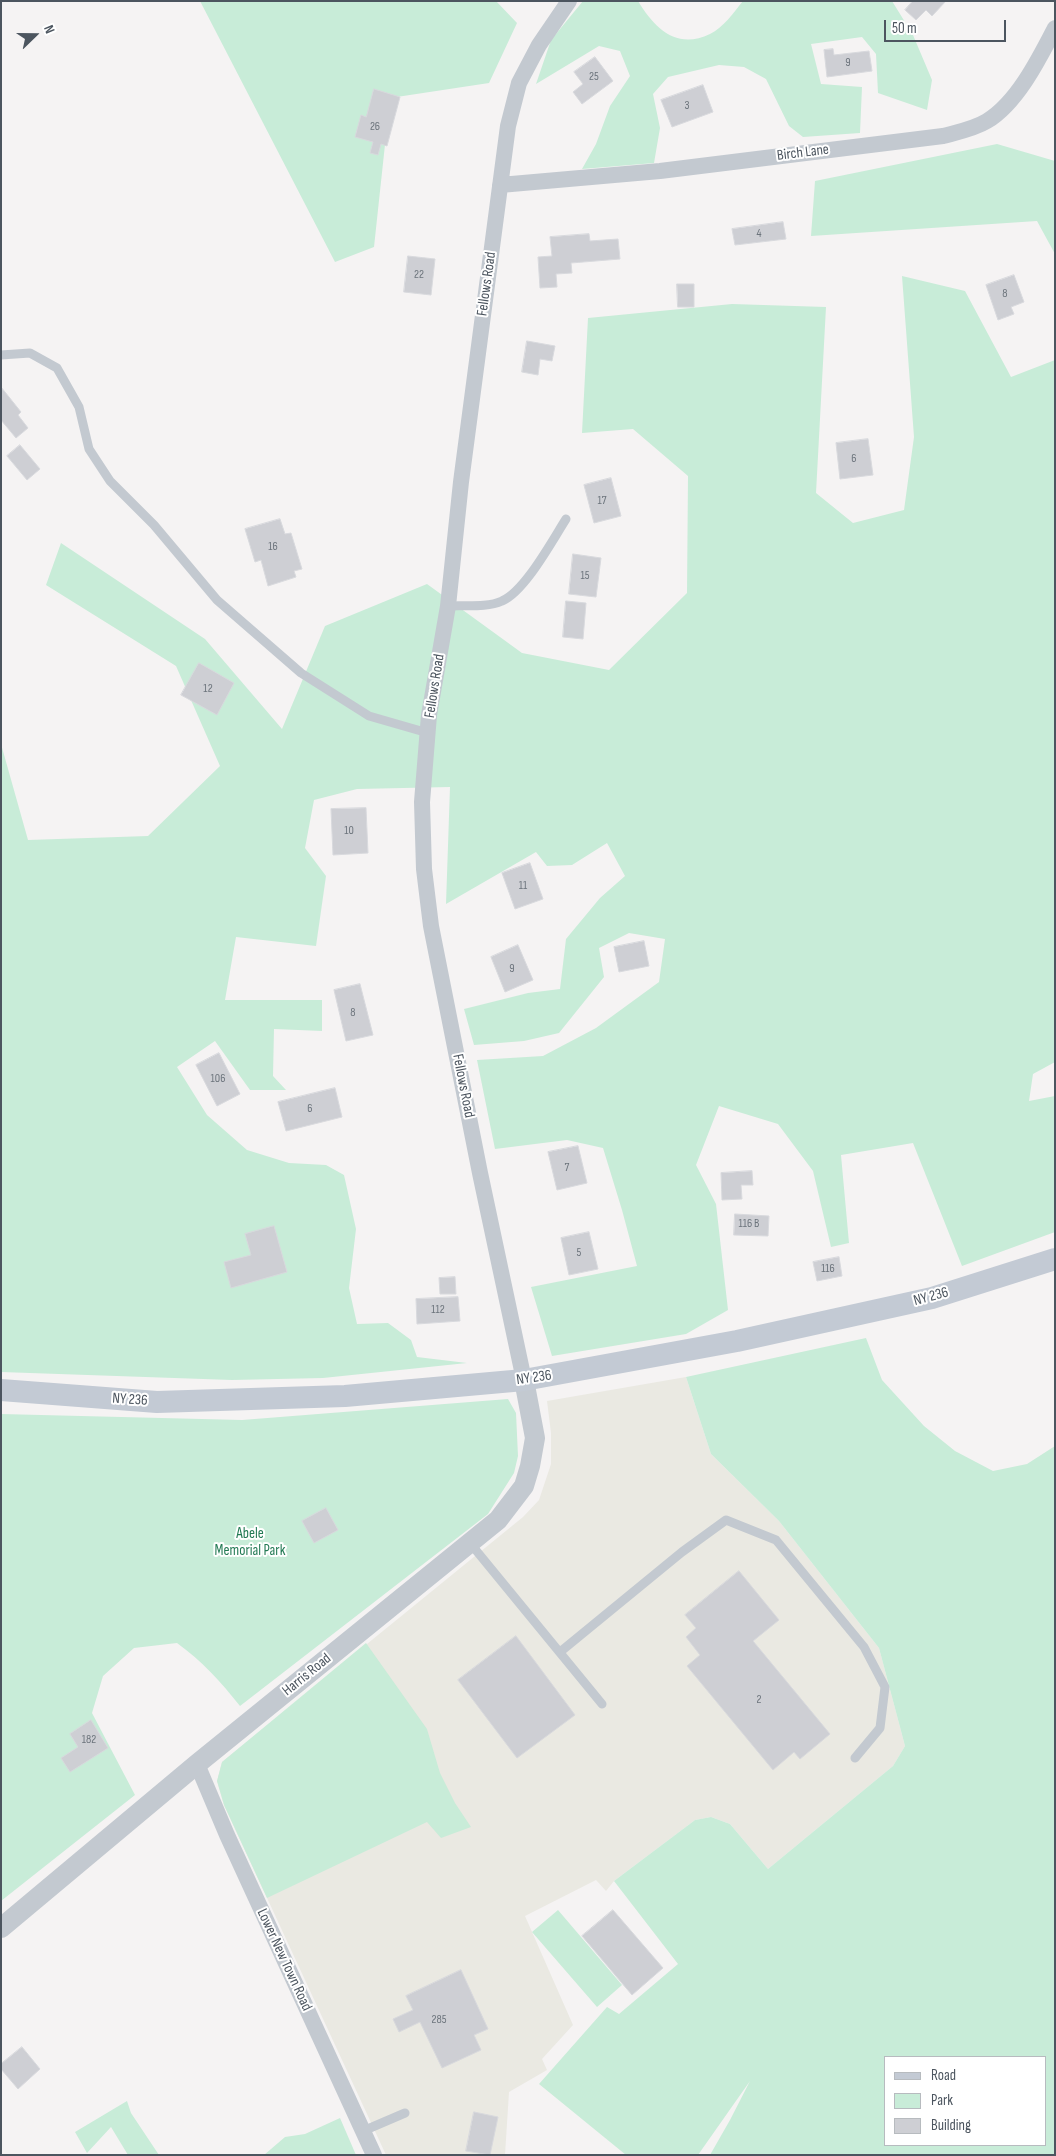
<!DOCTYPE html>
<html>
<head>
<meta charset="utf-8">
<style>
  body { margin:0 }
  #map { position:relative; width:1056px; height:2156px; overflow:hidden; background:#f5f3f3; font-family:"Sofia Sans Condensed",sans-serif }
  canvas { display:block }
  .frame { position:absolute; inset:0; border:2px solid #4c555f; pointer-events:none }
  .legend { position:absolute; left:884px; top:2056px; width:162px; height:90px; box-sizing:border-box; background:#fff; border:1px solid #b7bbbf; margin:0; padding:6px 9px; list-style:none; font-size:15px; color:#4c555f }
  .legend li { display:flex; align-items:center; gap:10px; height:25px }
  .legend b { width:25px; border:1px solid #b7bbbf }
  .north { position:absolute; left:10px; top:10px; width:50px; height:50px; -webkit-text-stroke:4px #fff; paint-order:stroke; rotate:68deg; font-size:14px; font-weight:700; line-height:20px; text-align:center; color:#4c555f }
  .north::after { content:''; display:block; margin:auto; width:18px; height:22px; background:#4c555f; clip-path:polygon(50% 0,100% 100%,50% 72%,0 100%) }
  .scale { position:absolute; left:884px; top:20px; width:122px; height:22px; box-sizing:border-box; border:2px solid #4c555f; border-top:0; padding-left:6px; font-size:15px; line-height:18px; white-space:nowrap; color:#4c555f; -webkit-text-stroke:4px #fff; paint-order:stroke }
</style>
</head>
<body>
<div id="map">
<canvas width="1056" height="2156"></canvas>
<div class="frame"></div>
<ul class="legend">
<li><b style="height:6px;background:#c3cad4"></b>Road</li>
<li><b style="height:14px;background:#c8ecd8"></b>Park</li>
<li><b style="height:14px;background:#cecfd4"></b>Building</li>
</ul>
<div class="north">N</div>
<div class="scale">50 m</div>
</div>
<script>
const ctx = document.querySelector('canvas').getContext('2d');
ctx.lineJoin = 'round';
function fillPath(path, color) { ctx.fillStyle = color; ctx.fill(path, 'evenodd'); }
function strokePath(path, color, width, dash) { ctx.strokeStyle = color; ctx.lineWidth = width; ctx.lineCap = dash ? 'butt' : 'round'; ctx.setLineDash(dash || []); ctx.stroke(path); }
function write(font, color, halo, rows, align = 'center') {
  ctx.font = font + ' "Sofia Sans Condensed",sans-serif'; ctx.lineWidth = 4; ctx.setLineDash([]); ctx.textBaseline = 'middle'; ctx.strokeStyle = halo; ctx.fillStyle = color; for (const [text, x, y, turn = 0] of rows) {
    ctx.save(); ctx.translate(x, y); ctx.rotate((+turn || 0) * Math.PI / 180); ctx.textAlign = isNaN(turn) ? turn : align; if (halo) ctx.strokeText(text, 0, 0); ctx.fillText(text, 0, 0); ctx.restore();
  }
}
fillPath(new Path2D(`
  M686,1377L711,1454L779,1521L879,1648L905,1746L893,1766L768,1869L730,1824L711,1817L695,1820L614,1881L606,1891L596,1880L525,1916L573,2025L542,2059L547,2070L509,2092L505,2155H386L224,1805L217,1781L222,1762L523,1517L539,1500L551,1464V1433L547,1401Z`), '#eae9e2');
fillPath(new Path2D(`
  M200,1H496L517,23L489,83L390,98L374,247L335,262Z
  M583,1H638C655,29 677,50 710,34C723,28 734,12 743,1H892L913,35L932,80L927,110L878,93L876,54L862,37L811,44L821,84L862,87L860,133L803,137L789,126L766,79L744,67L719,65L668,77L653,94L660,128L654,163L582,169L596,144L610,106L630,76L620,51L599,46L536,84L551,40Z
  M997,144L1055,161V254L1037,221L811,236L815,181Z
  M902,276L965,291L1011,377L1055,360V1062L1033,1074L1029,1101L1055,1096V1232L962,1266L913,1143L841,1155L849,1243L831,1247L813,1171L778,1124L719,1106L696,1165L716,1204L728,1310L686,1334L552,1356L531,1287L637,1266L622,1210L603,1148L567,1140L495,1149L477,1060L543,1056L596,1028L659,982L665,939L629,933L599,948L604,977L559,1033L524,1041L474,1045L464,1009L528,993L560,989L566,939L600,898L625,876L607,843L572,865L547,866L536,852L446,904L450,787L357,789L314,800L305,848L326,876L316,946L236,937L225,1000H322V1031L274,1029L273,1076L286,1090H250L215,1041L177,1067L207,1115L247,1150L289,1163L326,1165L344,1175L356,1229L349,1288L357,1324L388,1323L411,1340L417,1357L467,1363L323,1378L232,1380L1,1372V744L28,840L148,836L220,766L176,666L46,585L61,543L205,639L282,729L325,626L427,584L522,653L609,670L687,593L688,476L633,429L582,433L588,318L732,304L826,307L816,493L853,523L904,510L914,437Z
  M866,1338L882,1380L924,1426L955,1451L993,1471L1027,1464L1055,1446V2155H710L730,2120L750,2081L698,2155H626L539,2084L607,2007L619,2014L678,1964L614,1881L695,1820L711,1817L730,1824L768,1869L893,1766L905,1746L879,1648L779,1521L711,1454L686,1377ZM885,2057H1045V2145H885Z
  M508,1399L516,1413L518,1456L514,1473L488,1514L240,1706C221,1682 202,1661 177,1643L134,1648L103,1676L92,1713L135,1795L1,1901V1414L242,1420Z
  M366,1643L427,1729L440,1773L455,1803L471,1827L441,1838L427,1822L267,1898L224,1805L217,1781L222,1762Z
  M558,1910L622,1985L597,2007L532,1932Z
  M127,2101L131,2113L159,2155H128L111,2127L87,2153L75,2132Z
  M340,2118L356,2155H264L285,2137L305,2134Z`), '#c8ecd8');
const building = new Path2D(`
  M913,1H946L932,16L926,10L916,20L905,10Z
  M833,49L834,55L869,51L872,71L827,77L824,50Z
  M595,57L613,81L582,104L573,92L583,84L574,72Z
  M703,85L713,112L672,127L661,100Z
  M374,89L400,97L387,146L381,144L378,155L370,153L373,142L355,137L361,115L366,117Z
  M783,222L786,239L735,245L732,229Z
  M589,234L590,241L618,239L620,259L571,263L572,273L556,274L557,287L540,288L538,257L552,256L550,237Z
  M408,256L435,259L431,295L404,292Z
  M1014,275L1024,302L1011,307L1014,314L998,320L986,285Z
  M677,284H694V307H678Z
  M527,341L555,346L552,361L540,359L538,375L522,372Z
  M1,387L21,412L18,415L28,428L16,438L1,420Z
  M868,439L873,475L840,479L836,443Z
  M20,445L40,469L27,480L7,456Z
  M611,478L621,516L594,523L584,485Z
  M280,519L285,534L291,533L302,569L294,571L296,577L268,586L261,560L255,562L245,529Z
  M573,554L601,558L596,597L569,594Z
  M566,601L586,603L583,639L563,637Z
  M199,663L234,683L217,715L181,695Z
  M366,808L368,853L333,855L331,809Z
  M530,863L543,899L515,909L502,873Z
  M644,941L649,966L619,972L614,947Z
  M518,945L533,980L505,992L491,957Z
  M360,984L373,1035L346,1041L334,990Z
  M219,1053L240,1094L217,1106L196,1065Z
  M335,1088L342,1117L286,1131L278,1102Z
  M578,1146L587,1183L557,1190L548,1152Z
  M752,1171L753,1185H741L742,1199L722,1200L721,1173Z
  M735,1214L769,1216L768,1236L734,1235Z
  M274,1226L287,1272L231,1288L224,1262L251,1255L245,1234Z
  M589,1232L598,1269L569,1275L561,1238Z
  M839,1257L842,1276L817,1281L813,1262Z
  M455,1277L456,1294H440L439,1278Z
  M458,1297L460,1321L417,1324L416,1299Z
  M326,1508L338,1530L314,1543L302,1521Z
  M739,1571L779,1620L753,1641L830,1734L800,1759L794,1752L773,1770L687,1666L700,1655L686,1637L696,1628L685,1615Z
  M516,1636L575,1715L517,1758L458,1680Z
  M91,1720L108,1748L70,1772L61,1758L78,1747L70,1734Z
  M613,1910L663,1968L632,1995L582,1936Z
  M461,1970L488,2029L474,2035L481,2050L442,2068L420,2022L399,2032L393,2019L413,2010L406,1996Z
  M22,2047L40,2069L18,2089L1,2069V2064Z
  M474,2112L498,2117L490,2155L466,2151Z`);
fillPath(building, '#cecfd4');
strokePath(building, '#d8d9dd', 1);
strokePath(new Path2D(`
  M1,355L30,353L57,368L79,407L89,449L110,481L154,525L217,600L301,673L369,716L428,733
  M448,606C465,605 487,608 502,601C525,591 552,541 566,519
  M470,1543L602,1704
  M560,1652L682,1552L726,1520L776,1540L864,1647L885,1687L880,1728L855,1758
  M363,2131L405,2113`), '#c3c9d0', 9);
strokePath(new Path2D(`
  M500,185L660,171L943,136C958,132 974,129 987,121C1017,103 1039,59 1055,28
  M524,1380L480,1173L431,926L424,869L422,802L429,715L448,606L461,482L508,126L519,83L539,45L569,1
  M197,1764L227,1835L374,2155`), '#c3c9d0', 16);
strokePath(new Path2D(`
  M1,1928L197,1764L498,1520L524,1486L530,1466L535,1438L524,1380`), '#c3c9d0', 20);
strokePath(new Path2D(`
  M1,1390L157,1402L345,1396L524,1380L737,1341L932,1298L1055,1259`), '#c3cad4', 22);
write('12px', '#6c747c', null, [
  ["9",848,63],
  ["25",594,77],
  ["3",687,106],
  ["26",375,127],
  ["4",759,234],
  ["22",419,275],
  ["8",1005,294],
  ["6",854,459],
  ["17",602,501],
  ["16",273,547],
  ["15",585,576],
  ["12",208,689],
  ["10",349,831],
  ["11",523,886],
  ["9",512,969],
  ["8",353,1013],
  ["106",218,1079],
  ["6",310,1109],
  ["7",567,1168],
  ["116 B",749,1224],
  ["5",579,1253],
  ["116",828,1269],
  ["112",438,1310],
  ["2",759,1700],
  ["182",89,1740],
  ["285",439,2020]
]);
write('15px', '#4c555f', '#fff', [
  ["Birch Lane",803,153,-7],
  ["Fellows Road",487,284,-82],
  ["Fellows Road",435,686,-81],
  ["Fellows Road",463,1086,79],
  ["NY 236",931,1297,-15],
  ["NY 236",534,1378,-8],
  ["NY 236",130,1400,4],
  ["Harris Road",307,1675,-39],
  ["Lower New Town Road",284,1960,65]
]);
write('15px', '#237a54', '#fff', [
  ["Abele",250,1534],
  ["Memorial Park",250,1551]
]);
</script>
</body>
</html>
